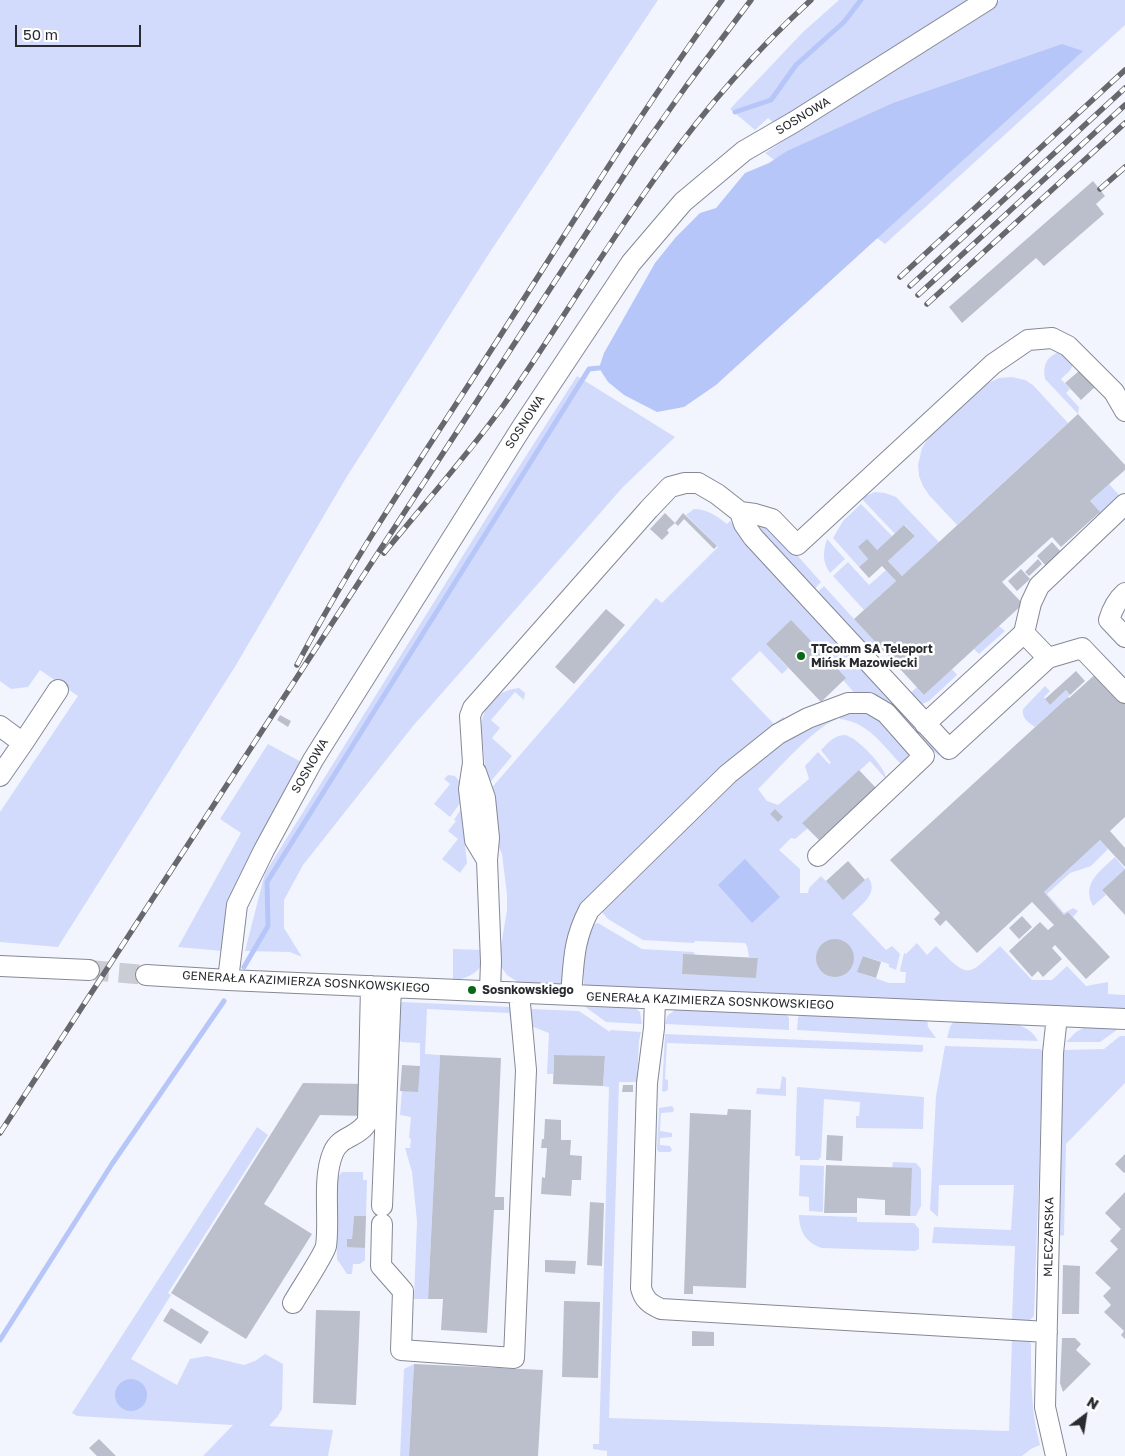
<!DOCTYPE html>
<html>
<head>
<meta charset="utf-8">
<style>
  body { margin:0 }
  #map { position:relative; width:1125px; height:1456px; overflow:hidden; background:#f3f5fe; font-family:"Golos Text",sans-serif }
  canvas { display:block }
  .north { position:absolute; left:1060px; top:1391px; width:50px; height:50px; -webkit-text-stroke:4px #fff; paint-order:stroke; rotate:31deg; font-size:14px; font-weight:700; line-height:20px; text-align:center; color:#292b30 }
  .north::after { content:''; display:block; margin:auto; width:18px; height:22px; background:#292b30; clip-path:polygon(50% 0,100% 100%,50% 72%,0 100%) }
  .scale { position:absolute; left:15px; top:25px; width:126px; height:22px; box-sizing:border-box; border:2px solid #292b30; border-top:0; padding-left:6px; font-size:15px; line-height:18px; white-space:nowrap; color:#292b30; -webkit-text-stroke:4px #fff; paint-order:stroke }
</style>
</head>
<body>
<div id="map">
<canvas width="1125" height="1456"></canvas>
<div class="north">N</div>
<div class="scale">50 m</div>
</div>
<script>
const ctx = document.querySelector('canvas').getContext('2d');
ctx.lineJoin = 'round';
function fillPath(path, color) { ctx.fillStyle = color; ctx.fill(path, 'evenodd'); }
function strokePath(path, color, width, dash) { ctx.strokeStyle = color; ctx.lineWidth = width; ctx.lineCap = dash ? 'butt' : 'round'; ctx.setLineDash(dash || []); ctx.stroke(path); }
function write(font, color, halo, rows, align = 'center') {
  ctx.font = font + ' "Golos Text",sans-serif'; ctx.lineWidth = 5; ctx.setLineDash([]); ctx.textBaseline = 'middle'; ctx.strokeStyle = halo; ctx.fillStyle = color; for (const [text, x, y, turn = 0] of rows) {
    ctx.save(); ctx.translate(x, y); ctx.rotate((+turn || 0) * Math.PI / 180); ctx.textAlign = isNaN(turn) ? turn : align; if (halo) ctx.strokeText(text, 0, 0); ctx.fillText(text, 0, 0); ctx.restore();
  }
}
fillPath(new Path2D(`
  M0,0H658L490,252L346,478L236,665L58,947L0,942V812L78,696L40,670L28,687L11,689L0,681Z
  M839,0H976L777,126L768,118L755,130L730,109L803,32Z
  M1000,0H1125V25L885,244L765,153Z
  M1057,353H1062L1073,362C1073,370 1066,374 1061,379L1070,389L1066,393L1079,407L1078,414L1045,379C1043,367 1045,358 1057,353Z
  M577,376L675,437L623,487L413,726L303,865L284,900V928L302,957L290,952L245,951L265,873L487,517Z
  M1012,377L1025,380L1033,385L1068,423L957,525L929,495L923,486L919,476L918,465L922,448L929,437L986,384L999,378Z
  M1109,484L1119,495V499L1099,516L1090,501Z
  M875,492L885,493L896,497L939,542L902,576L888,561L915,536L905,525L895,534L861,498Z
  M861,504L892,536L877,550L858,547L868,559L859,567L833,538L843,521Z
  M694,509C707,509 717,516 727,524L730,521L939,749V756L923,741L858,697L791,621L766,644L788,668L782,674L760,651L731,679L774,724L783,717L786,719L583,904C577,913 573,920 571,930C566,948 571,970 560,985L518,982L507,975L501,967L500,952L507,910V895L502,854L493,835L488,792L656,598L662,603L718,547L686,515Z
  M755,524L772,527L821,582L812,592Z
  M827,539L845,559L830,573C822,562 823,551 827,539Z
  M848,562L869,585L886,570L896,581L864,610L833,576Z
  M824,586L875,642L866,651L814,595Z
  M999,626L1005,631L979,654L974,649Z
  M952,669L957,675L929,701L922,704H917L907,696L917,687L924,695Z
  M1045,686L1050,691L1044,697L1050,705L1066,690L1070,695L1035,727C1029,723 1021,718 1023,709Z
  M519,688L525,693L524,700L515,692L491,720L500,728L492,738L512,756L487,786L481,726C484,704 496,691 519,688Z
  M861,713C882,717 894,735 907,750L909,754L906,759L901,763L899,762C881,743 867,722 840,719L839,716L848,714Z
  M836,717L837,719C812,729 778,770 758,789L767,801L778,805L809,779L805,766L818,752L829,764L831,763L821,750C827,744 834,735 844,735C855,735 887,768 886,779L870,761L803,822L808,828L795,839L791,838L779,850L800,869V893H808L809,888L821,876L843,899L868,877C879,892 863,904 852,914L886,950L892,946L900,954L896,970L889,967V964L863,956L858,972L889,983H905L906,972H901L900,970L904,953L906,954L917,943L927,955L936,946C969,979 966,978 1000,946L1032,980H1052L1067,966L1086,986L1108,982V994L1125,995V1011L584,987C583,971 584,937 594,924L598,923L642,949L694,952L695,955H683L682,974L756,977L758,958L749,957L747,946L745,943L695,941L694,943L643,940L608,919L600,910L754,762L786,741ZM836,939C868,946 851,990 822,971C812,957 818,941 836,939Z
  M268,744L305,764L222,951L178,947L241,833L220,819Z
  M448,775L455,776L459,781L461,802L450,817L434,804L450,784L444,779Z
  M461,809L467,863L460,873L442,859L458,839L448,831L456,821L454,820Z
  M1100,840L1108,849L1091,866L1070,873L1047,894L1064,913L1073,908L1078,911L1073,917L1068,912L1064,915L1044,892Z
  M1115,857L1125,869L1102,890L1106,895L1093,906C1081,884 1100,871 1115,857Z
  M453,949L482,950L483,964C476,974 464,980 453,980Z
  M402,1002L511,1007L514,1039L509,1013L427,1009L425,1054L440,1055L428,1299H414L417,1221L412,1172L405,1148H410L411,1139L409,1138L411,1117L400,1115L402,1091L420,1066V1043L402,1042L399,1040L400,1007Z
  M580,1003L633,1006L640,1012L642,1024L606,1022Z
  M531,1009L579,1011L610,1032V1030L641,1032L639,1041L637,1082H619L609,1418L1009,1431L1012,1339L1027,1340L1030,1341L1031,1345C1031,1379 1031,1413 1040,1445L1031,1449L1022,1456H607V1451L593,1449V1444H599L609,1087L603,1086L605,1057L554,1055L553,1074H547L549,1033L528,1025L529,1011Z
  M676,1009L785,1012L789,1018V1030L665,1024L667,1016Z
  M802,1014L927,1018L928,1027L936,1038L797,1030L798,1017Z
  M955,1019C979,1021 1026,1015 1038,1041L947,1038L950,1027Z
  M1085,1027H1121L1100,1042H1066L1076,1032Z
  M665,1034L923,1045V1051L921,1052L667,1043L665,1079L668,1080V1090L664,1092L662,1091Z
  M1120,1036H1125V1083L1066,1144L1064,1235L1061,1236L1055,1231L1063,1050L1104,1049Z
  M945,1046L1041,1049L1043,1054L1034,1316L1027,1323L1013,1321L1012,1319L1015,1246L932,1243L934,1227L1011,1230L1014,1185H939L938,1217L930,1210L936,1096Z
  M782,1076L786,1078V1096L756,1094L757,1088L780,1089Z
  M797,1087L924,1097L923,1129L856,1128V1116H859L860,1102L824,1099L821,1157L818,1160H800V1156H795Z
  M672,1106L674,1109L673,1112L661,1113L660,1131L672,1133V1137L660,1138V1145L670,1146L672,1150L670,1152H659L657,1150L659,1108Z
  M257,1127L268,1135L168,1293L171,1295L131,1359L177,1385L190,1359L207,1356L244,1365L255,1361L265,1354L283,1364L282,1409L278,1416L269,1426L333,1430L328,1456H203L233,1425L110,1418L77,1416L72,1413Z
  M893,1162L916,1163L921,1169V1206L916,1216H910L892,1168Z
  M800,1165L824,1166L823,1212L809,1211V1197L799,1196Z
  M342,1172H363V1180H367L366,1216H354L352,1239H347V1246L365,1248V1260L360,1264H353L352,1274H347L337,1259L335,1180Z
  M799,1215L857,1217V1222L914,1223L919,1229V1249L915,1251L822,1248C806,1243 799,1231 799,1215Z
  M414,1364L409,1456H400L404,1369Z`), '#d2dbfb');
fillPath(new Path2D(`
  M1062,44L1083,51L716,385L684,407L657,412L624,395L608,382L599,368L604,353L655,263L676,237L700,213L716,208L745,173L769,163L787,151L893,103Z
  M745,859L780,897L752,923L718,885Z
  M115 1395a16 16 0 1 1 32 0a16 16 0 1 1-32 0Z`), '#b7c6f8');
strokePath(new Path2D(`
  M735,112L771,100L796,65L844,22L861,0
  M244,967L268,926L267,882L589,369L599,368
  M0,1340L112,1164L224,1001`), '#b7c6f8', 5);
fillPath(new Path2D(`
  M1093,181L1105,196L1096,204L1104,214L1044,266L1036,258L962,323L949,307Z
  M1080,370L1096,386L1081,400L1065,383Z
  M1078,414L1125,465V470L1090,501L1100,512L1061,547L1052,537L1002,582L1023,604L924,695L854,619L896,581L882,566L869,578L859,567L868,559L858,547L867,539L877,550L904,525L915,536L888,561L902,576Z
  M665,513L675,523L683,513L717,546L714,549L684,519L678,526L675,523L667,530L669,533L662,540L650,529Z
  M1052,542L1062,553L1047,567L1037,556Z
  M1038,559L1042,564L1029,576L1025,572Z
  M1021,569L1030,579L1017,591L1008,581Z
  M606,609L625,625L574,684L555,667Z
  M791,620L846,678L821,702L766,644Z
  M1076,671L1085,681L1070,695L1066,690L1050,705L1045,699Z
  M1099,671L1125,699V817L1110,831L1125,848V867L1100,840L1044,892L1064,915L1068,912L1110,957L1086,979L1055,945L1052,948L1062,959L1043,977L1038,971L1032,977L1009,951L1040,922L1048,930L1054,925L1032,902L977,953L946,920L940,926L934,919L940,913L890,860L1068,697L1069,698Z
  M280,715L291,721L288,727L277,720Z
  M859,770L876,788L819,840L802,823Z
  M775,809L783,817L778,822L770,814Z
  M848,861L865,880L843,900L826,881Z
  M1125,869V915L1102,890Z
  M1022,916L1032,927L1019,939L1009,928Z
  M816 958a19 19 0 1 1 38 0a19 19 0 1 1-38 0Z
  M683,954L758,958L756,978L682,974Z
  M863,956L881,962L876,978L857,972Z
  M440,1055L501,1058L495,1197H504V1210H494L487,1333L441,1330L443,1299H428Z
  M554,1055L605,1056L603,1086L553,1084Z
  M402,1065L420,1066L418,1092L400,1091Z
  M303,1083L365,1084V1116L320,1115L264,1204L312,1234L246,1339L171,1293Z
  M623,1085H633V1092H622Z
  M728,1109L751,1110L746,1288L693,1286V1294H684L690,1113L727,1115Z
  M545,1119L561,1120V1140H571L570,1155L582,1156L581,1180H572L571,1196L541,1194L542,1177L545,1178L547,1148H541L542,1139H544Z
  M827,1135L843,1136L842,1161L826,1160Z
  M1125,1154V1172L1124,1173L1115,1164Z
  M826,1165L912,1168L910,1216L885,1215V1200L857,1198V1213H824Z
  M1125,1192V1339L1121,1335L1124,1331L1104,1312L1111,1305L1103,1296L1111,1288L1095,1273L1118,1249L1110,1241L1121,1229L1105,1213Z
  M590,1202L604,1203L602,1266L587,1265Z
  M354,1216H366L365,1248L347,1247V1239H352Z
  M545,1260L576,1261L575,1274L545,1272Z
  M1063,1265L1080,1266L1079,1314H1062Z
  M564,1301L600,1302L598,1378L562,1377Z
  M171,1308L209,1332L201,1344L163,1321Z
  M316,1310L360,1311L356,1405L313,1403Z
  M692,1331L714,1332V1346H692Z
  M1062,1338H1075L1081,1344L1076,1350L1091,1364L1063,1392L1060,1383Z
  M414,1364L543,1370L538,1456H409Z
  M99,1439L116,1456H97L89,1448Z`), '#bbbfcc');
strokePath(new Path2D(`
  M89,970L146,975`), '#cbcdd5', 20, [20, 10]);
const minor = new Path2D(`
  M740,512L755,514L772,519L797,545L993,364L1028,340L1052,338L1068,346L1114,392L1125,411
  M1125,593C1117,600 1112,610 1109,620L1125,637
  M1024,633L1048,658L1082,648L1125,693
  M925,724L1024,633L1031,603L1039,586L1125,504
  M0,726L23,743L0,776
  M23,743L58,690
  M476,772L485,798L489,838L487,860L491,962L490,991
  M487,860L475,840L469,789L473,763L470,716L473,708L649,509L670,487L685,483H698L717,494L740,512L744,524L753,537L949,749L1048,658
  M0,966L89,970
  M146,975L228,980L1125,1019
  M228,980L237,905L264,850L313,760L522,427L631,263L683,202L744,151L794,122L987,0
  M571,995C574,961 573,941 589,910L728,774L778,734L808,718L848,703H869L886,713L924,756L818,856
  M655,999L654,1028L647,1083L641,1288C644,1300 650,1304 661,1309L1047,1332
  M382,1206L391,987
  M382,1224L381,1266L403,1291L401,1350L514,1358L526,1070L519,993
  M293,1303C299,1292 324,1255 326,1246C330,1219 322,1179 333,1153C340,1135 359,1138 368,1121L371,986
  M1056,1456L1045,1407L1053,1053L1057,1016`);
strokePath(minor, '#858996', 22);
strokePath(minor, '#fff', 20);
const rail = new Path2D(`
  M1100,189L1125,167
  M900,277L1125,70
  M910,286L1125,88
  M918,295L1125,105
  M927,304L1125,123
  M384,553C424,504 466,457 503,406C557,329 605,247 661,170C705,109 755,51 811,0
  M297,665C355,554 427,450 495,344C569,229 641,111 722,0
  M0,1133L636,157L687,85L751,0`);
strokePath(rail, '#66686e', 5.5);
strokePath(rail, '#fff', 4, [11]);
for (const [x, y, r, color] of [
  [801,656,5,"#076914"],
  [472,990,5,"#076914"]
]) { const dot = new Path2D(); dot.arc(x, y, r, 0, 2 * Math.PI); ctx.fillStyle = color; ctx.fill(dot); strokePath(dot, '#fff', 2); }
write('12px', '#292b30', '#fff', [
  ["SOSNOWA",803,116,-31],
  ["SOSNOWA",525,422,-57],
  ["SOSNOWA",310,766,-60],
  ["GENERAŁA KAZIMIERZA SOSNKOWSKIEGO",306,982,3],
  ["GENERAŁA KAZIMIERZA SOSNKOWSKIEGO",710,1001,2],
  ["MLECZARSKA",1049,1237,-89]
]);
write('bold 12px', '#292b30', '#fff', [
  ["TTcomm SA Teleport",811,649],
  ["Mińsk Mazowiecki",811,663],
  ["Sosnkowskiego",482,990]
], 'left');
</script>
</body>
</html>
